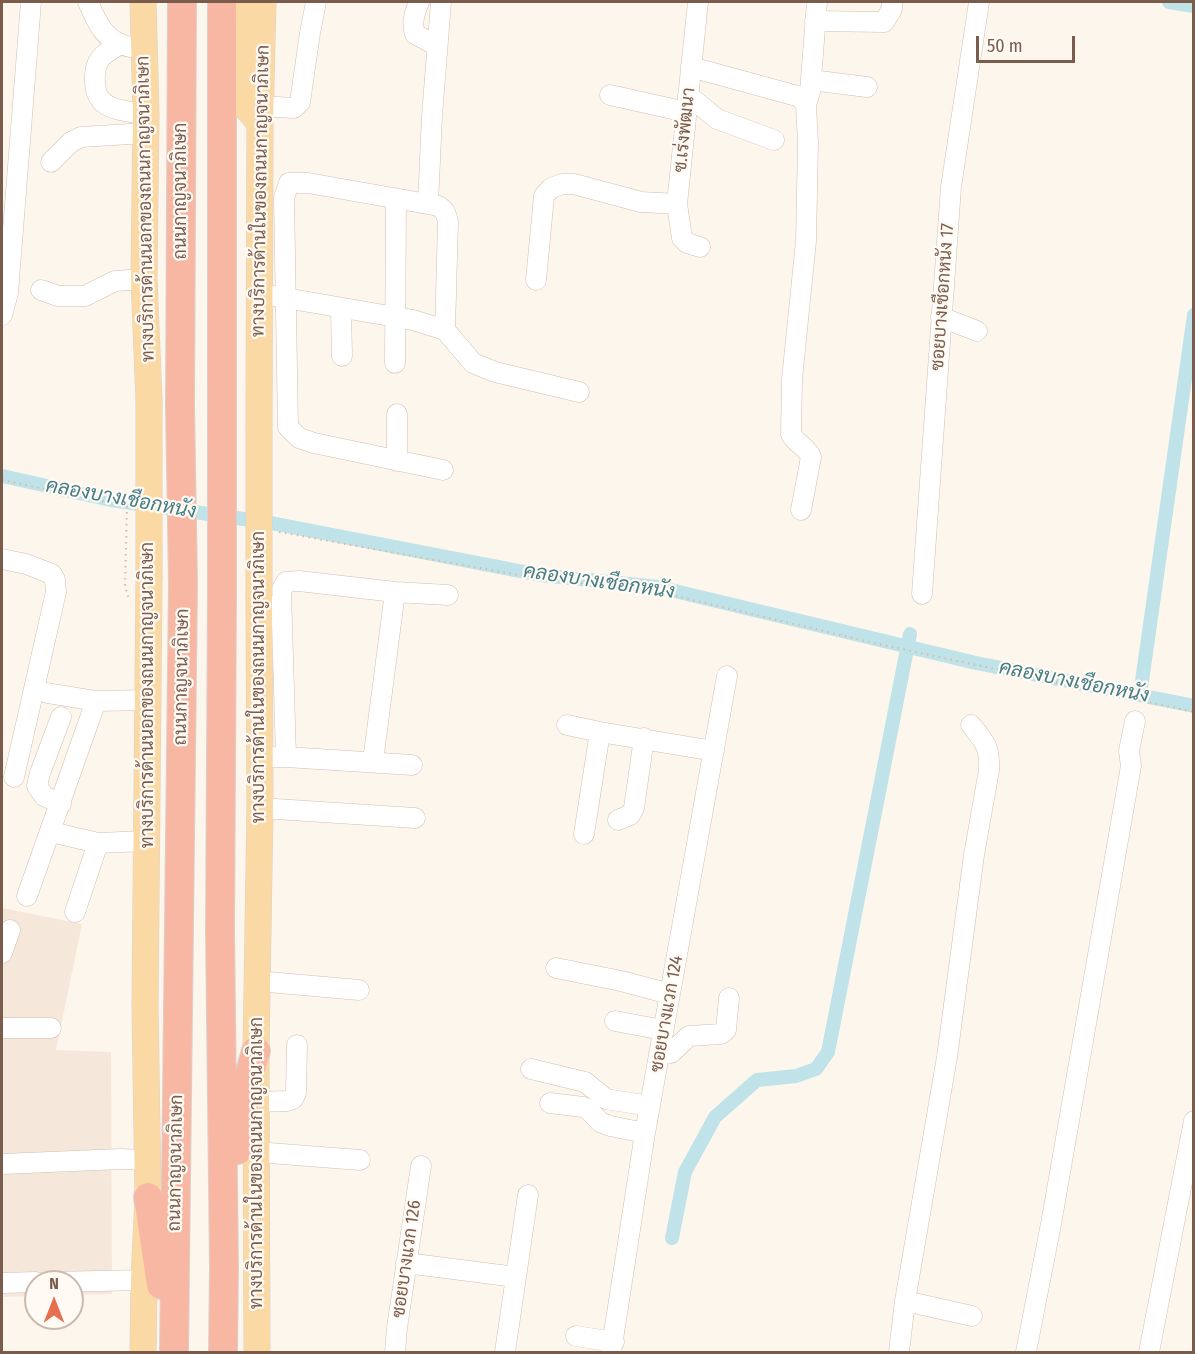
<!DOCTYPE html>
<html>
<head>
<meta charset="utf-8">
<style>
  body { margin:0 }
  #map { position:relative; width:1195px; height:1354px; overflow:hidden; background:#fdf6ec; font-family:"Fira Sans Condensed",sans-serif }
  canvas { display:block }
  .frame { position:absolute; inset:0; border:3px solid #7a5c4d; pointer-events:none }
  .north { position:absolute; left:24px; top:1270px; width:60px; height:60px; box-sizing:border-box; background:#fffaf3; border:2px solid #cabbb1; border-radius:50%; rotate:0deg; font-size:16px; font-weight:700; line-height:24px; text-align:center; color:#7a5c4d }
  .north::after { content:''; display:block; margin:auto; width:21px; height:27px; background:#e76f51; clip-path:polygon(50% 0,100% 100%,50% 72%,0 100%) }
  .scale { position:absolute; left:976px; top:36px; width:99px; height:27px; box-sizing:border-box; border:3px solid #7a5c4d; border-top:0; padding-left:8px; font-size:18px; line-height:21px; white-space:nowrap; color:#7a5c4d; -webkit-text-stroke:4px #fffaf3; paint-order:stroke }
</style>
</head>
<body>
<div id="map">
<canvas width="1195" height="1354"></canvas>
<div class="frame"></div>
<div class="north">N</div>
<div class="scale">50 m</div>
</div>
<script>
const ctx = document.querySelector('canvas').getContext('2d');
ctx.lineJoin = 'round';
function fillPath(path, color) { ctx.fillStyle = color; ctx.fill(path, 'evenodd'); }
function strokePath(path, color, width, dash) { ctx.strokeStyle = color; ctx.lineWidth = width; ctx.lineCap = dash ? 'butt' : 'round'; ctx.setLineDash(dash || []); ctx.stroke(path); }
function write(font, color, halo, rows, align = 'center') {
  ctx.font = font + ' "Fira Sans Condensed",Sarabun,sans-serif'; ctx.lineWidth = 4.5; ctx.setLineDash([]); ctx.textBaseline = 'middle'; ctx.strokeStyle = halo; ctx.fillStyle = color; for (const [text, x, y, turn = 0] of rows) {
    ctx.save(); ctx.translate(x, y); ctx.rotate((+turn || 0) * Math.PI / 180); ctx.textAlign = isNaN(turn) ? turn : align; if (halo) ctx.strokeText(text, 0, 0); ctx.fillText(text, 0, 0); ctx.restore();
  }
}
fillPath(new Path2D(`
  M2,908L82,924L56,1050L111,1052L112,1294L72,1295V1282H36V1296L2,1297Z`), '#f5e8da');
strokePath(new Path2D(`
  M1169,2L1194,6
  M2,476L111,500L271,523L540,575L658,587L976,663L1194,706
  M1140,695L1194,315
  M672,1238L685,1172L715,1117L757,1080L796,1076L816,1069L828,1052L910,634`), '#bfe3e8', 14);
const minor = new Path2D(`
  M88,2C97,23 105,42 130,47
  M419,2C415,12 411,23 415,34L437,46
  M698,2L677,204L682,238L687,243L700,247
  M815,21L884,22L892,9V2
  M119,45C113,49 104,53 100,59C93,68 93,92 101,100C109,111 133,112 146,114
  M691,67L797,96L801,98L806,105L808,143L806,241L792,379L791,434C796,444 807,447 811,457L801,510
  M811,80L867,87
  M610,95L686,112
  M688,95L717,119L774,140
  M806,105L810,92L817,2
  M260,106L294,108L300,102L310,33L316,2
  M51,162L71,142L81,137L146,133
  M428,204L432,116L441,2
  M536,280L544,196L551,188L562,184H574L641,202L677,204
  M41,290L58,296H85L115,281L144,279
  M274,296L413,320L445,330L473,363L495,372L579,392
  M341,308L342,356
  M2,315L8,293L31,2
  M941,317L977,331
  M395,363L396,199
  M397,414V461
  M443,470L314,443L299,438L288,427L284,198L289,183H308L439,206L445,212L448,221L445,330
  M2,559L26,564L52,574L55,580L56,592L14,777
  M922,594L951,187L979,2
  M47,693L96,701L147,700
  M61,717L40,773L37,786L44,796L61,804
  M567,725L600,732L714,751
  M259,757H286L281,591L286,582L299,581L395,592L448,595
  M286,757L412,765
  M373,761L395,592
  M260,808L415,818
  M618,820L630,815L634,808L644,738
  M51,832L98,843L146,841
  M584,834L600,732
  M27,896L96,701
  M75,912L98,843
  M2,953L10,930
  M556,968L621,981L670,994
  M257,981L359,990
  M615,1021L663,1030
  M2,1028H51
  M659,1053H671L689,1036L721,1034L726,1030L729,998
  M531,1069L585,1082L606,1099L650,1106
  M256,1102L287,1101L293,1099L296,1093L297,1045
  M550,1103L583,1107L589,1110L600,1122L610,1126L645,1133
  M256,1152L360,1160
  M2,1164L121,1159L147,1160
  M406,1263L516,1277
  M51,1282L144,1280
  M2,1283L36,1282
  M905,1301L972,1316
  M576,1336L614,1342
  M395,1352L397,1328L421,1166
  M505,1352L528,1195
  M611,1352L645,1133L727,676
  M899,1352L905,1301L947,1057L974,855L989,770C990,747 985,742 971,725
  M1026,1352L1051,1224L1131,766L1129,751L1135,721
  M1149,1352L1194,1121`);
const major = new Path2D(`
  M143,2L146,114L144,279L149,399
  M239,2L242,87L246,107L259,122
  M259,423L260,123L263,2
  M143,1352L144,1280L148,1197L145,1004L149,580
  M257,1352L256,1051L260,808L259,596`);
const highway = new Path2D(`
  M180,407L182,2
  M222,414V2
  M222,593L220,931L224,1268L223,1352
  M238,1150L247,1083L256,1051
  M148,1197L161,1285
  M174,1352L183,583`);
strokePath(minor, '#d1beb0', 21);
strokePath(major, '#dad1cd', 27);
strokePath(highway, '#dad1cd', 30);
strokePath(new Path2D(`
  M2,480L131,507
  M127,506L125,587L129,599
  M279,532L541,579L655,591L874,643L1194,712`), '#d9b8a5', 2, [1.5, 4.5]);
strokePath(minor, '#fff', 20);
strokePath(major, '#fbd9a5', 26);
strokePath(highway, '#f7b7a3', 28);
const majorBridge = new Path2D(`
  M259,423V596
  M149,580V399`);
const highwayBridge = new Path2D(`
  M180,407L183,583
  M222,414V593`);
strokePath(majorBridge, '#dad1cd', 27, []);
strokePath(highwayBridge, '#dad1cd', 30, []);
strokePath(majorBridge, '#fbd9a5', 26);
strokePath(highwayBridge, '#f7b7a3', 28);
write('18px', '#7a5c4d', '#fffaf3', [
  ["ซ.เร่งพัฒนา",685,130,-84],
  ["ถนนกาญจนาภิเษก",181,191,-90],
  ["ทางบริการด้านในของถนนกาญจนาภิเษก",261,191,-89],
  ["ทางบริการด้านนอกของถนนกาญจนาภิเษก",146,209,-91],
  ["ซอยบางเชือกหนัง 17",943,297,-86],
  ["ถนนกาญจนาภิเษก",182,677,-89],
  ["ทางบริการด้านในของถนนกาญจนาภิเษก",259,677,-90],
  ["ทางบริการด้านนอกของถนนกาญจนาภิเษก",148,695,-90],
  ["ซอยบางแวก 124",667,1014,-80],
  ["ถนนกาญจนาภิเษก",176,1163,-89],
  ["ทางบริการด้านในของถนนกาญจนาภิเษก",257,1163,-90],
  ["ซอยบางแวก 126",407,1259,-82]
]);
write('italic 20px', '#437c86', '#fffaf3', [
  ["คลองบางเชือกหนัง",121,499,10],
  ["คลองบางเชือกหนัง",599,582,8],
  ["คลองบางเชือกหนัง",1074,682,11]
]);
</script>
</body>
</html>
